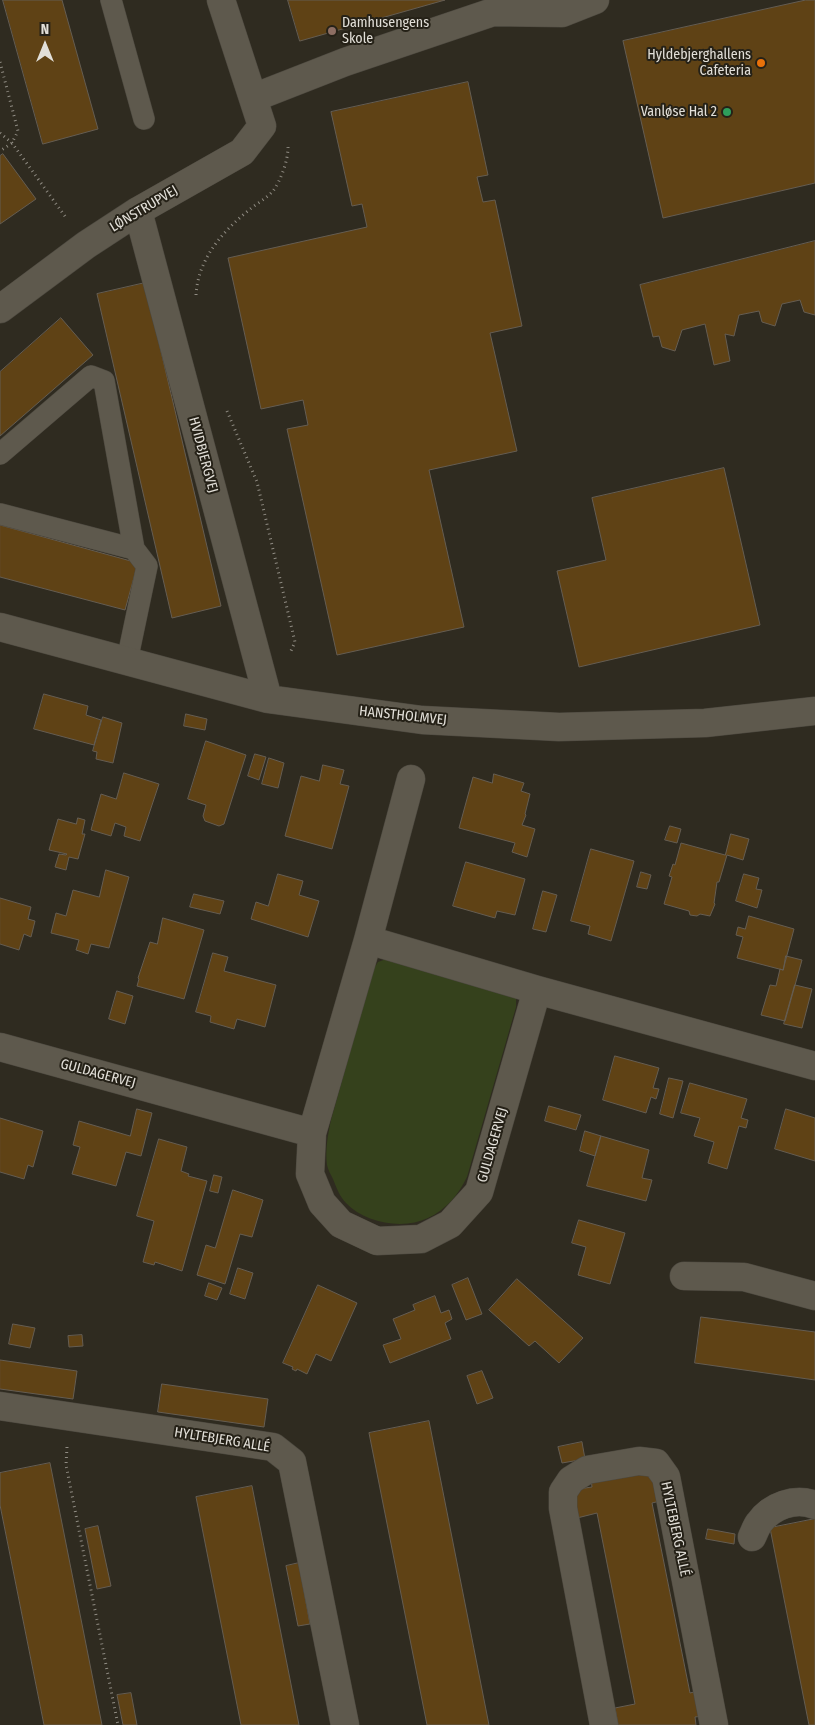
<!DOCTYPE html>
<html>
<head>
<meta charset="utf-8">
<style>
  body { margin:0 }
  #map { position:relative; width:815px; height:1725px; overflow:hidden; background:#2f2b20; font-family:"Fira Sans Condensed",sans-serif }
  canvas { display:block }
  .north { position:absolute; left:20px; top:20px; width:50px; height:50px; -webkit-text-stroke:4px #252117; paint-order:stroke; rotate:0deg; font-size:14px; font-weight:700; line-height:20px; text-align:center; color:#e2dfd8 }
  .north::after { content:''; display:block; margin:auto; width:18px; height:22px; background:#e2dfd8; clip-path:polygon(50% 0,100% 100%,50% 72%,0 100%) }
</style>
</head>
<body>
<div id="map">
<canvas width="815" height="1725"></canvas>
<div class="north">N</div>
</div>
<script>
const ctx = document.querySelector('canvas').getContext('2d');
ctx.lineJoin = 'round';
function fillPath(path, color) { ctx.fillStyle = color; ctx.fill(path, 'evenodd'); }
function strokePath(path, color, width, dash) { ctx.strokeStyle = color; ctx.lineWidth = width; ctx.lineCap = dash ? 'butt' : 'round'; ctx.setLineDash(dash || []); ctx.stroke(path); }
function write(font, color, halo, rows, align = 'center') {
  ctx.font = font + ' "Fira Sans Condensed",sans-serif'; ctx.lineWidth = 4; ctx.setLineDash([]); ctx.textBaseline = 'middle'; ctx.strokeStyle = halo; ctx.fillStyle = color; for (const [text, x, y, turn = 0] of rows) {
    ctx.save(); ctx.translate(x, y); ctx.rotate((+turn || 0) * Math.PI / 180); ctx.textAlign = isNaN(turn) ? turn : align; if (halo) ctx.strokeText(text, 0, 0); ctx.fillText(text, 0, 0); ctx.restore();
  }
}
fillPath(new Path2D(`
  M389,958L508,990L516,998V1007L467,1177C458,1195 447,1209 428,1218C403,1230 365,1223 346,1203C340,1197 336,1187 333,1179C331,1175 328,1170 327,1165C325,1149 328,1135 331,1120L373,970L378,962Z`), '#35411c');
const building = new Path2D(`
  M3,0H62L98,129L43,144Z
  M288,0H445L300,41Z
  M806,0H815V183L663,218L623,41Z
  M468,82L488,175L477,177L483,202L495,200L522,326L490,333L517,451L429,470L464,627L337,655L287,429L308,425L303,400L261,409L228,258L367,227L362,204L352,206L331,112Z
  M3,154L36,199L0,224V156Z
  M815,241V315L804,312L800,300L782,304L775,326L762,322L759,311L739,315L734,336L725,334L730,361L714,365L705,324L682,330L675,351L662,347L659,336L653,337L640,285Z
  M145,283L221,606L172,618L97,294Z
  M61,318L93,355L0,436V372Z
  M724,468L760,625L579,667L557,571L606,560L592,498Z
  M0,525L138,563L125,610L0,577Z
  M44,694L88,706L86,715L101,720L94,745L34,729Z
  M186,714L207,719L205,730L184,726Z
  M103,717L122,723L113,763L96,759L97,752L93,751Z
  M206,741L246,755L224,824L219,826L205,821L203,816L206,805L188,799Z
  M255,754L266,757L259,780L248,776Z
  M269,758L284,763L278,788L262,784Z
  M323,765L344,770L340,784L349,786L332,849L285,836L301,776L319,781Z
  M124,773L159,784L140,841L124,836L126,827L115,823L111,836L91,830L101,794L116,799Z
  M494,774L524,783L521,791L530,794L525,814L526,815L522,825L535,829L527,857L512,852L515,843L459,828L473,777L492,783Z
  M78,818L85,820L82,834H85L78,859L69,857L66,870L55,867L59,854L66,855L67,854L49,850L58,819L76,824Z
  M670,826L681,829L677,843L665,840Z
  M731,834L749,839L743,860L727,855L719,882H717L714,903L715,904L710,916L700,914L697,916L690,915L689,911L664,904L672,877L669,876L673,864L675,865L681,843L725,855Z
  M591,849L634,861L611,941L588,934L590,926L571,921Z
  M466,862L525,879L515,915L497,911L495,918L453,906Z
  M106,870L129,877L109,948L91,944L88,954L76,950L79,940L51,933L56,913L66,916L73,890L99,897Z
  M641,872L651,875L647,889L637,887Z
  M278,874L303,881L299,895L319,901L308,937L251,919L256,902L268,906Z
  M744,874L759,878L756,889L762,890L757,908L736,901Z
  M543,891L557,895L546,932L533,929Z
  M194,894L224,901L220,914L190,907Z
  M0,898L31,907L28,919L35,921L31,937L24,934L19,950L0,944Z
  M749,916L794,929L783,970L737,958L743,937L736,935L738,927L745,929Z
  M163,918L204,930L184,999L137,986L139,979L138,978L150,942L157,944Z
  M213,953L228,957L224,971L276,985L265,1027L237,1019L234,1029L210,1022L211,1016L196,1012Z
  M786,956L802,960L785,1021L761,1015L770,985L776,986L780,969L783,970Z
  M795,985L812,989L802,1028L784,1024Z
  M117,991L133,996L125,1024L109,1019Z
  M615,1056L659,1068L653,1088L659,1089L656,1099L651,1097L646,1113L603,1100Z
  M669,1078L683,1081L673,1118L660,1114Z
  M690,1083L747,1099L741,1118L748,1120L746,1128L739,1126L727,1169L708,1163L714,1142L694,1136L700,1118L681,1113Z
  M549,1106L581,1115L576,1130L545,1121Z
  M137,1109L152,1113L141,1156L126,1152L116,1186L72,1174L80,1147L73,1145L79,1121L130,1136Z
  M786,1109L815,1118V1161L775,1149Z
  M0,1118L43,1131L33,1167L28,1165L24,1179L0,1172Z
  M585,1131L601,1136L595,1156L580,1151Z
  M601,1136L649,1150L642,1178L652,1180L646,1201L587,1186Z
  M159,1139L187,1147L181,1171L189,1174L188,1176L207,1181L182,1271L155,1262L154,1265L143,1262L154,1221L137,1216Z
  M214,1175L222,1177L218,1193L210,1191Z
  M233,1190L263,1200L252,1237L240,1234L225,1284L197,1275L206,1245L215,1248Z
  M579,1220L625,1233L610,1284L578,1275L586,1247L572,1243Z
  M238,1268L253,1273L245,1299L230,1294Z
  M468,1278L482,1314L466,1320L452,1285Z
  M517,1279L583,1338L559,1363L535,1341L529,1346L489,1310Z
  M209,1283L222,1288L217,1300L205,1296Z
  M318,1285L357,1303L331,1361L316,1354L307,1374L297,1369L296,1371L292,1369L293,1367L283,1363Z
  M435,1296L441,1313L449,1310L452,1319L445,1323L451,1339L390,1363L383,1345L401,1339L393,1319L415,1310L413,1305Z
  M701,1317L815,1332V1380L695,1363Z
  M13,1324L35,1328L30,1348L9,1344Z
  M82,1335L83,1346L69,1347L68,1336Z
  M0,1360L77,1371L73,1399L0,1389Z
  M482,1371L493,1398L477,1404L467,1376Z
  M162,1384L268,1399L264,1427L158,1412Z
  M429,1421L489,1725H427L369,1433Z
  M582,1442L585,1459L562,1463L558,1447Z
  M50,1463L102,1725H44L0,1505V1473Z
  M646,1469L654,1474L660,1501L652,1503L690,1693L698,1691L703,1716L695,1717L696,1725H618L615,1708L635,1704L597,1513L577,1518L572,1490L592,1487L591,1479Z
  M252,1486L299,1725H241L196,1497Z
  M815,1519V1725H809L770,1528Z
  M98,1526L111,1586L97,1589L85,1529Z
  M708,1529L735,1534L734,1544L706,1539Z
  M299,1563L310,1624L298,1626L286,1566Z
  M131,1693L137,1725H123L117,1695Z`);
fillPath(building, '#5f4215');
strokePath(building, '#655d52', 1);
const lane = new Path2D(`
  M111,0L144,119
  M0,454L91,376L104,381L134,549L0,514
  M127,661L147,566L134,549`);
const street = new Path2D(`
  M253,98L345,62L493,12L562,13L595,0
  M138,211L268,699
  M0,309L86,245L138,211L242,152L262,126L221,0
  M0,627L268,699L422,720L559,727L705,723L815,711
  M411,779L368,940L312,1133L310,1174L322,1203L341,1224L377,1241L421,1239L450,1224L479,1192L537,990
  M368,940L537,990L815,1066
  M0,1047L312,1133
  M684,1276L744,1277L815,1296
  M0,1406L273,1447L292,1462L345,1725
  M752,1537C754,1533 756,1527 759,1523C771,1506 795,1497 815,1505
  M604,1725L563,1508V1492L571,1480L587,1470L639,1461L656,1463L666,1477L714,1725`);
strokePath(lane, '#4c483f', 22);
strokePath(street, '#4c483f', 29);
strokePath(new Path2D(`
  M0,62L18,131L12,143L0,151
  M0,133L12,143L67,219
  M196,295C198,259 222,232 249,210C256,204 267,198 273,191C281,180 288,161 288,147
  M227,411L257,482L295,642L290,653
  M67,1447L66,1465L118,1725`), '#908c83', 3, [1, 4]);
strokePath(lane, '#5e594d', 21);
strokePath(street, '#5e594d', 28);
for (const [x, y, r, color] of [
  [332,31,5,"#8d6e63"],
  [761,63,5,"#e8710a"],
  [727,112,5,"#2e9e5b"]
]) { const dot = new Path2D(); dot.arc(x, y, r, 0, 2 * Math.PI); ctx.fillStyle = color; ctx.fill(dot); strokePath(dot, '#252117', 2); }
write('14px', '#e2dfd8', '#252117', [
  ["Damhusengens",342,23,"left"],
  ["Skole",342,39,"left"],
  ["Hyldebjerghallens",751,55],
  ["Cafeteria",751,71],
  ["Vanløse Hal 2",717,112]
], 'right');
write('14px', '#e2dfd8', '#252117', [
  ["LØNSTRUPVEJ",144,209,-31],
  ["HVIDBJERGVEJ",203,455,75],
  ["HANSTHOLMVEJ",403,716,6],
  ["GULDAGERVEJ",98,1074,15],
  ["GULDAGERVEJ",493,1145,-74],
  ["HYLTEBJERG ALLÉ",222,1440,9],
  ["HYLTEBJERG ALLÉ",675,1529,78]
]);
</script>
</body>
</html>
